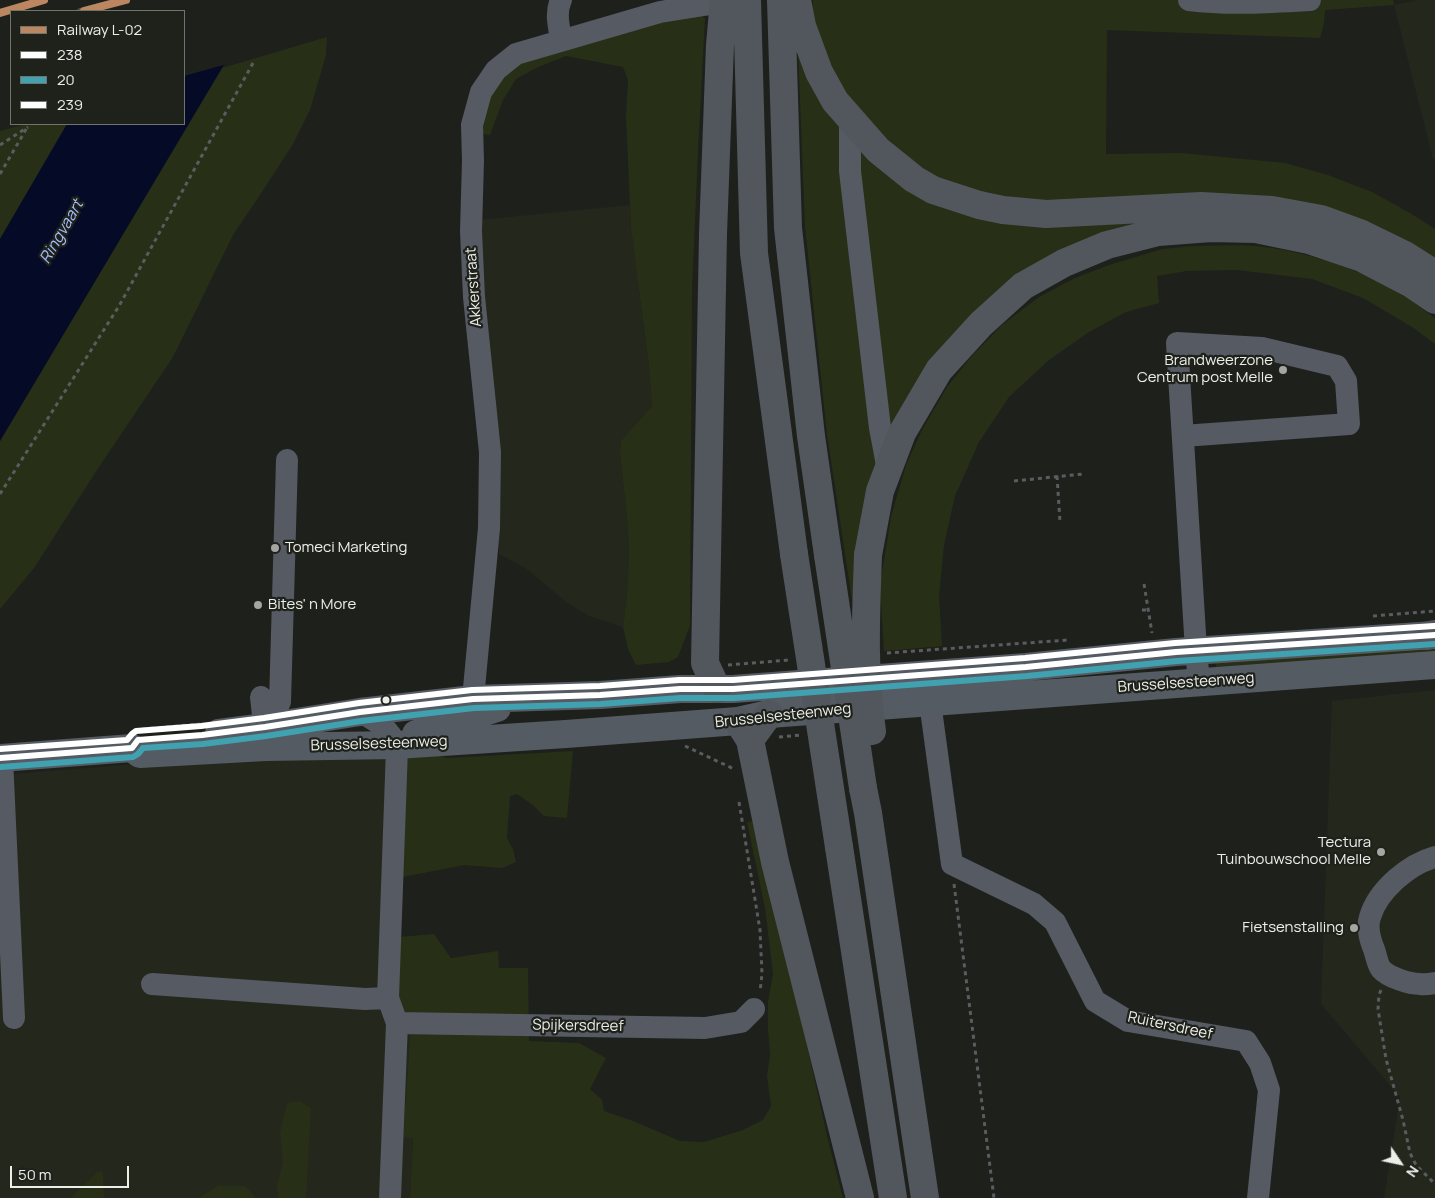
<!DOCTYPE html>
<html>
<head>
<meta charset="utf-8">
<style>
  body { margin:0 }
  #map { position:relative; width:1435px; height:1198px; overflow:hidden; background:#1e201c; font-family:Manrope,sans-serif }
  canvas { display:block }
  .legend { position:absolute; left:10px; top:10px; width:175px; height:115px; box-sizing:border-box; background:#1f211b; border:1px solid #71736d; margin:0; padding:6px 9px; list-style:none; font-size:15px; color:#eceee9 }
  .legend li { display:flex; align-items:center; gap:10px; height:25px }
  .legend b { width:25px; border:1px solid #71736d }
  .north { position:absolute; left:1375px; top:1138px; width:50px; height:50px; -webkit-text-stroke:4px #1f211b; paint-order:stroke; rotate:124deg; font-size:14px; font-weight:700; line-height:20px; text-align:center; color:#eceee9 }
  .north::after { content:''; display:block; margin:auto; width:18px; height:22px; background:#eceee9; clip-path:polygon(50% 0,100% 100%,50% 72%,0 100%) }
  .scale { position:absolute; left:10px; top:1166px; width:119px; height:22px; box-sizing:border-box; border:2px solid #eceee9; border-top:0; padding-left:6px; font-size:15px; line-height:18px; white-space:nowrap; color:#eceee9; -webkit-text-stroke:4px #1f211b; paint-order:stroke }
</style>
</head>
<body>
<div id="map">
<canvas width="1435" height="1198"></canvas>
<ul class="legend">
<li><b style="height:6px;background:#bb8660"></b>Railway L-02</li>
<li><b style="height:6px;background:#fff"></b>238</li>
<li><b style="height:6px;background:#40a2b0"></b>20</li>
<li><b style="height:6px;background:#fff"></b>239</li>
</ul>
<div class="north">N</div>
<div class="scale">50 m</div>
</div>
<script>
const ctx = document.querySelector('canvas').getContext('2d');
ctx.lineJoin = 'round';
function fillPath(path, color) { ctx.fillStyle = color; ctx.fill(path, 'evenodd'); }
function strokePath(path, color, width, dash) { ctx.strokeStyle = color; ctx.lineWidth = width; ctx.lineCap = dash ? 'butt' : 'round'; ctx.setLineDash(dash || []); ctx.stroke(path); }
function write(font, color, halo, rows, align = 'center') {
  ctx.font = font + ' Manrope,sans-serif'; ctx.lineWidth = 4.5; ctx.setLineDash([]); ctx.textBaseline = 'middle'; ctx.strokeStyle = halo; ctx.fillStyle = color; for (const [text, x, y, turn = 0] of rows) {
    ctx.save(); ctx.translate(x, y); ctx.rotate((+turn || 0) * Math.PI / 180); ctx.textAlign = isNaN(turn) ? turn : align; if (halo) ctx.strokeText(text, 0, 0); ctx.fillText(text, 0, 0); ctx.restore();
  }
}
fillPath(new Path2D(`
  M1419,0H1435V159H1433L1394,5Z
  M630,205L631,228L649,367L652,406L621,442L620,454L627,517L629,550L627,596L623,627L589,616L566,602L527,569L499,554L478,220Z
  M1435,690V1198H1384L1400,1097L1321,1004L1332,701Z
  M404,756L396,989L410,1036L403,1137H413L410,1198H0V775L160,762Z`), '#24271c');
fillPath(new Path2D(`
  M813,0H1393L1394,5L1325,10L1324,24L1320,38L1107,30L1106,154L1181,153L1285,163L1328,175L1372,192L1410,213L1435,229V259L982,193L938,179L921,169L887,141L845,94L830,67L813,21Z
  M698,12L705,18L698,151L692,290L690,626L678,657L669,662L636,665L628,649L623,627L627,596L629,550L627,517L620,454L621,441L652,406L649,367L631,228L626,116L628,80L623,67L566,56L538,67L516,79L503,100L490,135L482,134L490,89L520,59Z
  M327,37L326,55L310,110L293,144L264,189L233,235L173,357L97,470L34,568L0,609V441L222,68Z
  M798,49L907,188L1201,218L1105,237L932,365L858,603L852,600L827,434L805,227Z
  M26,124H67L0,239V131Z
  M1194,246C1217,246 1241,244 1263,247C1311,252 1367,272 1407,297C1417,304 1426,312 1435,318V344L1412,327L1363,298L1312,279L1237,270L1187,271L1157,276L1159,303L1126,312L1089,332L1049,360L1009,397L979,442L955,496L944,545L939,596L942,646L884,651L880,585L891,517L906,465L921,432L947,387L971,357L1002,325L1039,297L1075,278L1109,265L1162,249Z
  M1435,640V655L1216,671V657Z
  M573,751L567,818L544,816L534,806L517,794L510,796L507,838L513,849L516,862L502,868L464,865L403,877L404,756L432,754L447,758Z
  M756,821L829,1144L843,1198H410L413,1138L403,1137L410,1036L396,989L398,937L434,934L451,958L498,951L499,968H528L529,1041L579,1043L606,1058L590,1089L602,1100L604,1111L633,1121L680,1141L704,1142L743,1130L763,1120L771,1106L767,1076L770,1055L768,1028V1002L773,974L765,908L747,822Z
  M299,1101L311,1108L306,1198H278L277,1186L283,1162L280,1133L287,1103Z
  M98,1172H103L104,1198H70Z
  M219,1185L245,1186L256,1198H199Z`), '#282f17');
fillPath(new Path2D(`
  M261,0L222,68L0,441V239L67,124H184V11Z`), '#050b27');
fillPath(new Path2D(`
  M136,0H264L227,64L184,76V11H129Z`), '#1e201c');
strokePath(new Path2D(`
  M0,145L28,127
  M0,174L28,126
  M1057,476L1060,522
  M1014,481L1083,474
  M0,494L119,306L253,63
  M1144,584L1152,633
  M1142,610H1149
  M1373,616L1435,611
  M887,653L1068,640
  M728,665L789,660
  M142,729L200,724
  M779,737L802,735
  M685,746L734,769
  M739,802L760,930L762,974L760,992
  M954,884L994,1198
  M1381,990L1379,995L1378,1009L1386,1059L1403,1120L1410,1153L1416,1165L1435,1184`), '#5a5c60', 3, [4, 4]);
strokePath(new Path2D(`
  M561,0C555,13 559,26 561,40
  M1189,0C1229,5 1270,2 1310,0
  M850,118V171L880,428L888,470
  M1183,436L1349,424L1346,381L1337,366L1262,348L1177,343L1196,650L1199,682
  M261,697L265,733
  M930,702L952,864L1034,904L1055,922L1095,1001L1128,1021L1246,1041L1260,1063L1269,1090L1258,1198
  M360,712C374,720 390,728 395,744C398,753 396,767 396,776L388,998L397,1023L390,1198
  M478,714L473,699L489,528L490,452L474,297L471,231L473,161L472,125L481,92L496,70L516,54L660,12L704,5L723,0
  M265,727L280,702L287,460
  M2,758L14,1018
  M1435,857C1409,864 1378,890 1370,917C1367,926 1370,939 1373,947C1376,953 1377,964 1381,969C1388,977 1409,984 1420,984C1425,985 1430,984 1435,983
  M152,984L365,999L388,998
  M397,1023L705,1028L741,1022L754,1009`), '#555a63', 22);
strokePath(new Path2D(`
  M219,733L265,727L360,712L473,699L600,695L680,689H733L1026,667L1176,652L1435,635
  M416,734L497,708
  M0,758L132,748L140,754L265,747L396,745L566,734L738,721L769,714L1435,665`), '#555b63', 28);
strokePath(new Path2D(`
  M747,0L754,253L794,554
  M781,0L788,228L811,436L828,555
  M797,0L802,26L819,72L835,101L878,150L914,179L933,190L979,205L1003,210L1046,214L1201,206L1272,210L1321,219L1362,234L1405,255L1435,274
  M868,555L880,491L902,433L939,370L981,324L1023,286L1064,263L1107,245L1158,232L1211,228L1256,229L1309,240L1362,258L1410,283L1435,300
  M1426,636L1435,634
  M717,689L705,663L713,234L720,45L724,0
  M738,721L750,740L775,862L860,1198
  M750,740L769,714
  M863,788L868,813L925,1198
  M839,847L893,1198`), '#52575d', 28);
const rail = new Path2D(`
  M80,11L120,0`);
strokePath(rail, '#55585c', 5.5);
strokePath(rail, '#1f211b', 4, [11]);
strokePath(new Path2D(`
  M794,554L839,847
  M828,555L863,788
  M868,555C866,613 863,672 872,731`), '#52575d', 28);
strokePath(new Path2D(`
  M0,758L132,748L138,740L202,735L265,727L360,712L473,699L600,695L680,689H733L1026,667L1176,652L1435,635`), '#fff', 6);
strokePath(new Path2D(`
  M1,767L133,757L138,754L143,748L203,744L266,736L361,721L474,708L600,704L680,698H734L1027,676L1177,661L1435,644`), '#40a2b0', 6);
strokePath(new Path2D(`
  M0,749L127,740L132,734L136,731L201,726L264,718L359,703L472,690L600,686L679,680H733L1025,658L1175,643L1434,626`), '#fff', 6);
strokePath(new Path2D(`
  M84,11L126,0
  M0,13L44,0`), '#bb8660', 8);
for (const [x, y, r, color] of [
  [1283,370,5,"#a4a6a1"],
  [275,548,5,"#a4a6a1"],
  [258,605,5,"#a4a6a1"],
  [386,700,4.5,"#eceee9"],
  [1381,852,5,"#a4a6a1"],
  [1354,928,5,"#a4a6a1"]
]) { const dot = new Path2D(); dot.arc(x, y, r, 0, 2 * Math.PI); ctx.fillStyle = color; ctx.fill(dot); strokePath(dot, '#1f211b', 2); }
write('15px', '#eceee9', '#1f211b', [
  ["Akkerstraat",474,287,-94],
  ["Brusselsesteenweg",1186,683,-4],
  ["Brusselsesteenweg",783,716,-6],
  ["Brusselsesteenweg",379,744,-2],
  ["Spijkersdreef",578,1026,1],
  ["Ruitersdreef",1170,1026,12]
]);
write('15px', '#eceee9', '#1f211b', [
  ["Brandweerzone",1273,361],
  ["Centrum post Melle",1273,378],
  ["Tomeci Marketing",285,548,"left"],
  ["Bites' n More",268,605,"left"],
  ["Tectura",1371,843],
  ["Tuinbouwschool Melle",1371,860],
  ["Fietsenstalling",1344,928]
], 'right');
write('italic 16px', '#a4befe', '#1f211b', [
  ["Ringvaart",62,232,-60]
]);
</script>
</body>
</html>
